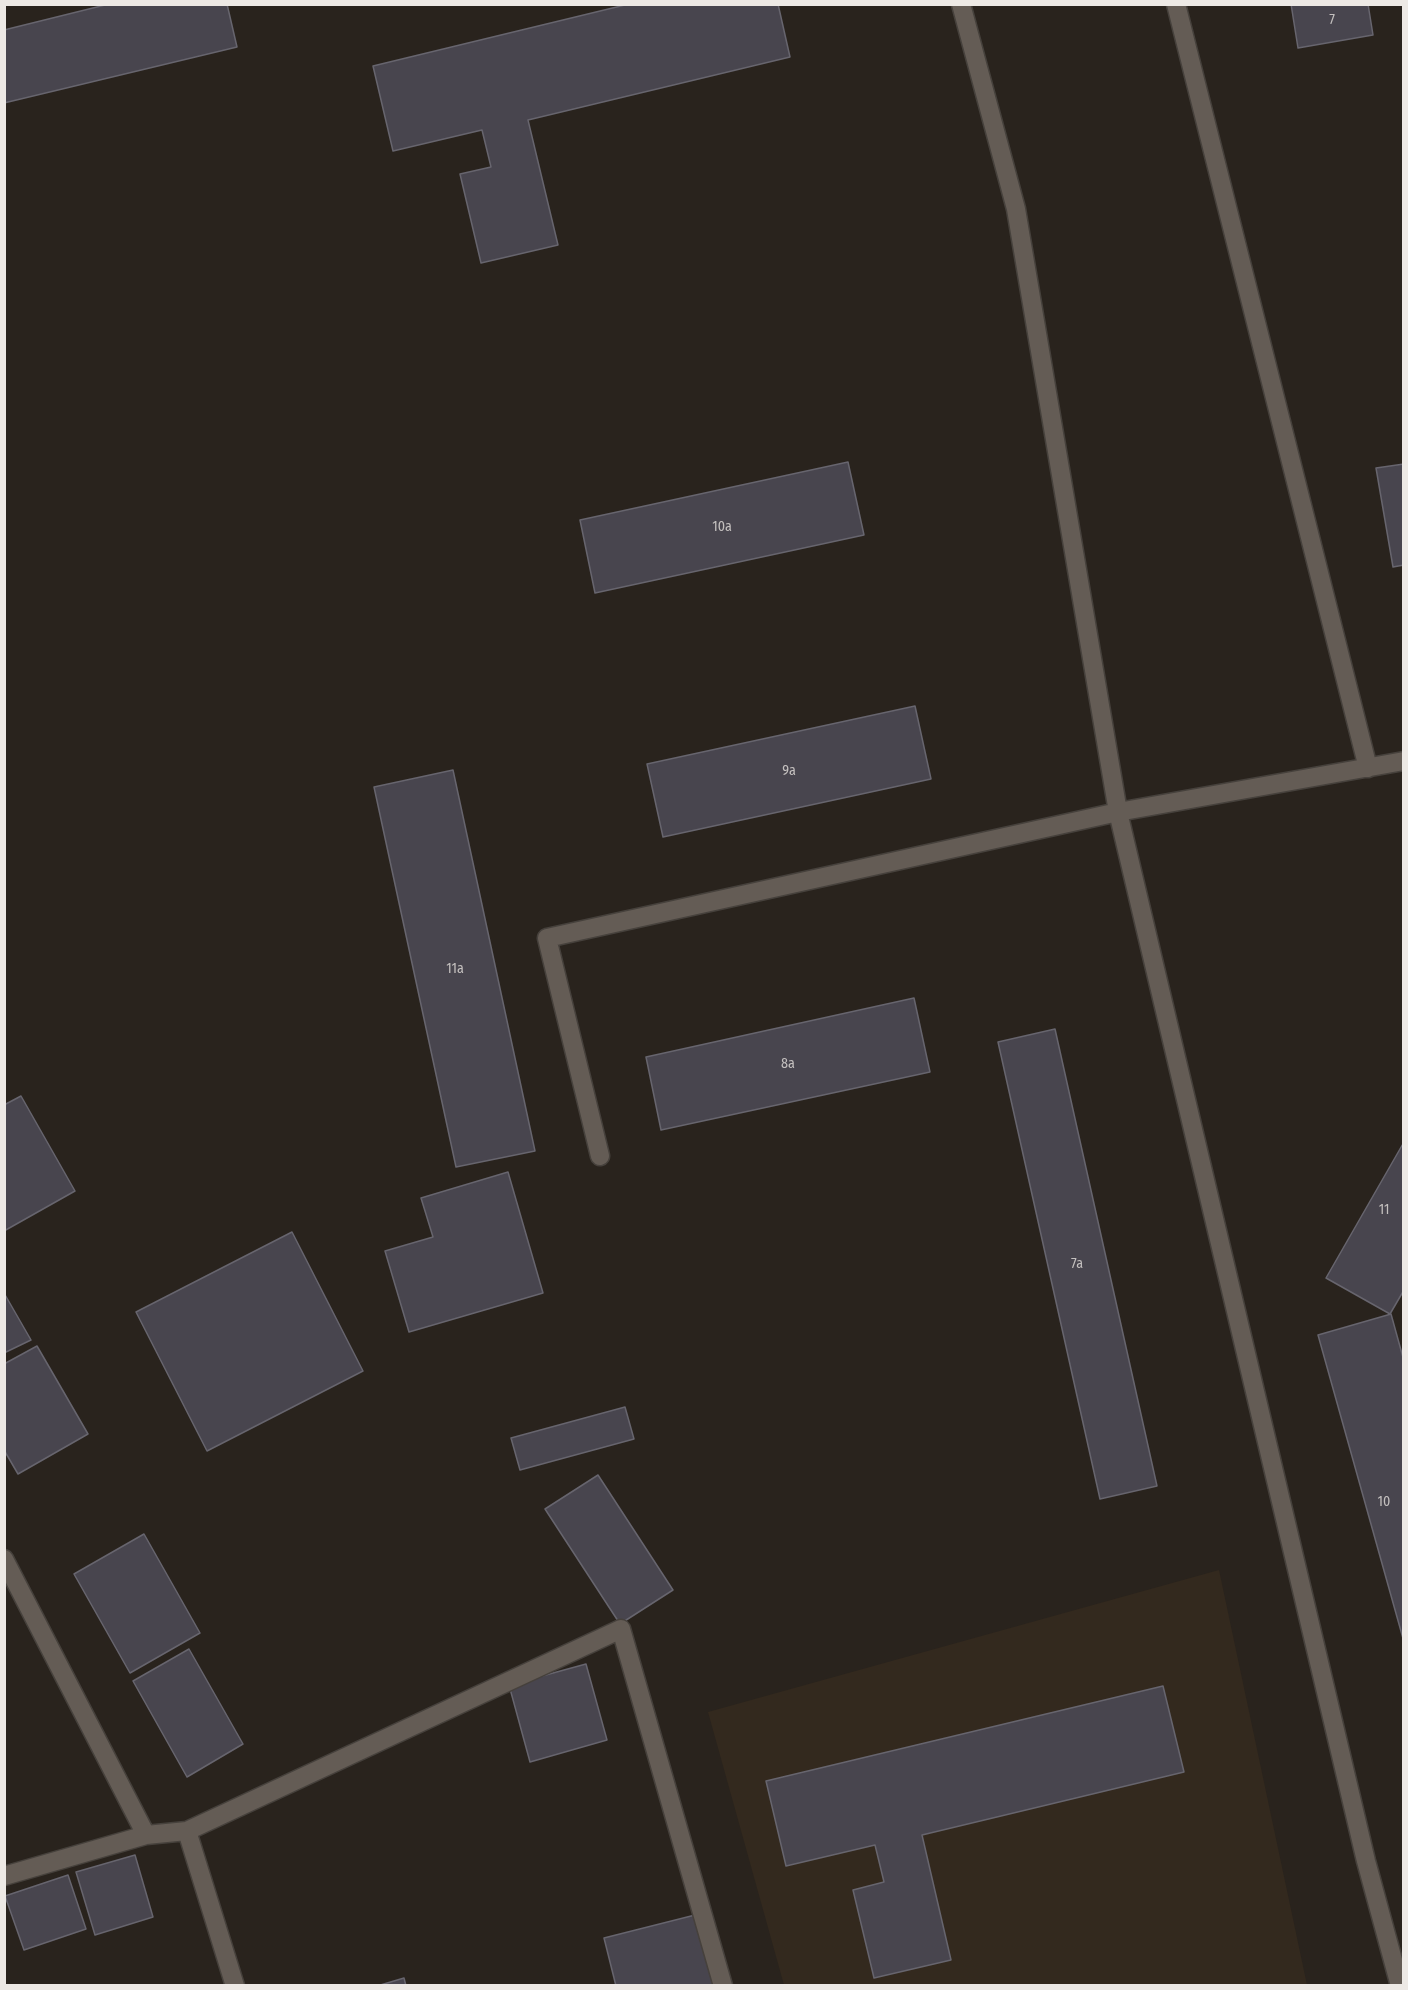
<!DOCTYPE html>
<html>
<head>
<meta charset="utf-8">
<style>
  body { margin:0 }
  #map { position:relative; width:1408px; height:1990px; overflow:hidden; background:#29231d; font-family:"Fira Sans Condensed",sans-serif }
  canvas { display:block }
  .frame { position:absolute; inset:0; border:6px solid #ede9e5; pointer-events:none }
</style>
</head>
<body>
<div id="map">
<canvas width="1408" height="1990"></canvas>
<div class="frame"></div>
</div>
<script>
const ctx = document.querySelector('canvas').getContext('2d');
ctx.lineJoin = 'round';
function fillPath(path, color) { ctx.fillStyle = color; ctx.fill(path, 'evenodd'); }
function strokePath(path, color, width, dash) { ctx.strokeStyle = color; ctx.lineWidth = width; ctx.lineCap = dash ? 'butt' : 'round'; ctx.setLineDash(dash || []); ctx.stroke(path); }
function write(font, color, halo, rows, align = 'center') {
  ctx.font = font + ' "Fira Sans Condensed",sans-serif'; ctx.lineWidth = 5; ctx.setLineDash([]); ctx.textBaseline = 'middle'; ctx.strokeStyle = halo; ctx.fillStyle = color; for (const [text, x, y, turn = 0] of rows) {
    ctx.save(); ctx.translate(x, y); ctx.rotate((+turn || 0) * Math.PI / 180); ctx.textAlign = isNaN(turn) ? turn : align; if (halo) ctx.strokeText(text, 0, 0); ctx.fillText(text, 0, 0); ctx.restore();
  }
}
fillPath(new Path2D(`
  M1219,1570L1307,1985H784L708,1712Z`), '#33291e');
const building = new Path2D(`
  M109,4H227L237,47L4,103V30Z
  M629,4H778L790,57L528,120L558,245L481,263L460,174L491,167L482,130L393,151L373,66Z
  M1291,4H1368L1373,35L1298,48Z
  M848,462L864,535L595,593L580,520Z
  M1404,464V565L1393,567L1376,468Z
  M915,706L931,779L663,837L647,764Z
  M453,770L535,1151L456,1167L374,787Z
  M914,998L930,1072L661,1130L646,1057Z
  M1055,1029L1157,1486L1100,1499L998,1042Z
  M21,1096L75,1191L4,1231V1105Z
  M1404,1142V1290L1390,1314L1326,1278Z
  M508,1172L543,1293L409,1332L385,1251L433,1237L421,1198Z
  M292,1232L363,1371L207,1451L136,1312Z
  M4,1293L31,1340L4,1353Z
  M1391,1314L1404,1361V1642L1318,1335Z
  M37,1346L88,1434L18,1474L4,1450V1364Z
  M625,1407L634,1439L520,1470L511,1438Z
  M598,1475L673,1590L620,1624L545,1509Z
  M144,1534L200,1633L130,1673L74,1574Z
  M189,1649L243,1744L187,1777L133,1681Z
  M586,1664L607,1740L530,1762L509,1685Z
  M1163,1686L1184,1772L922,1835L951,1960L874,1978L853,1890L884,1882L875,1845L786,1866L766,1781Z
  M135,1855L153,1917L95,1935L76,1872Z
  M68,1875L86,1929L24,1950L5,1896Z
  M703,1913L720,1986H616L604,1938Z
  M404,1978L406,1986H377Z`);
fillPath(building, '#48454e');
strokePath(building, '#67656e', 1.5);
const minor = new Path2D(`
  M961,4L1016,209L1118,812L1366,1861L1400,1986
  M1176,4L1368,768
  M600,1156L547,938L1118,812L1404,761
  M4,1559L146,1835
  M187,1831L235,1986
  M4,1876L146,1835L187,1831L621,1629L723,1986`);
strokePath(minor, '#46413c', 21);
strokePath(minor, '#645c55', 18);
write('14px', '#c4c0bf', null, [
  ["7",1332,20],
  ["10a",722,527],
  ["9a",789,771],
  ["11a",455,969],
  ["8a",788,1064],
  ["11",1384,1210],
  ["7a",1077,1264],
  ["10",1384,1502]
]);
</script>
</body>
</html>
